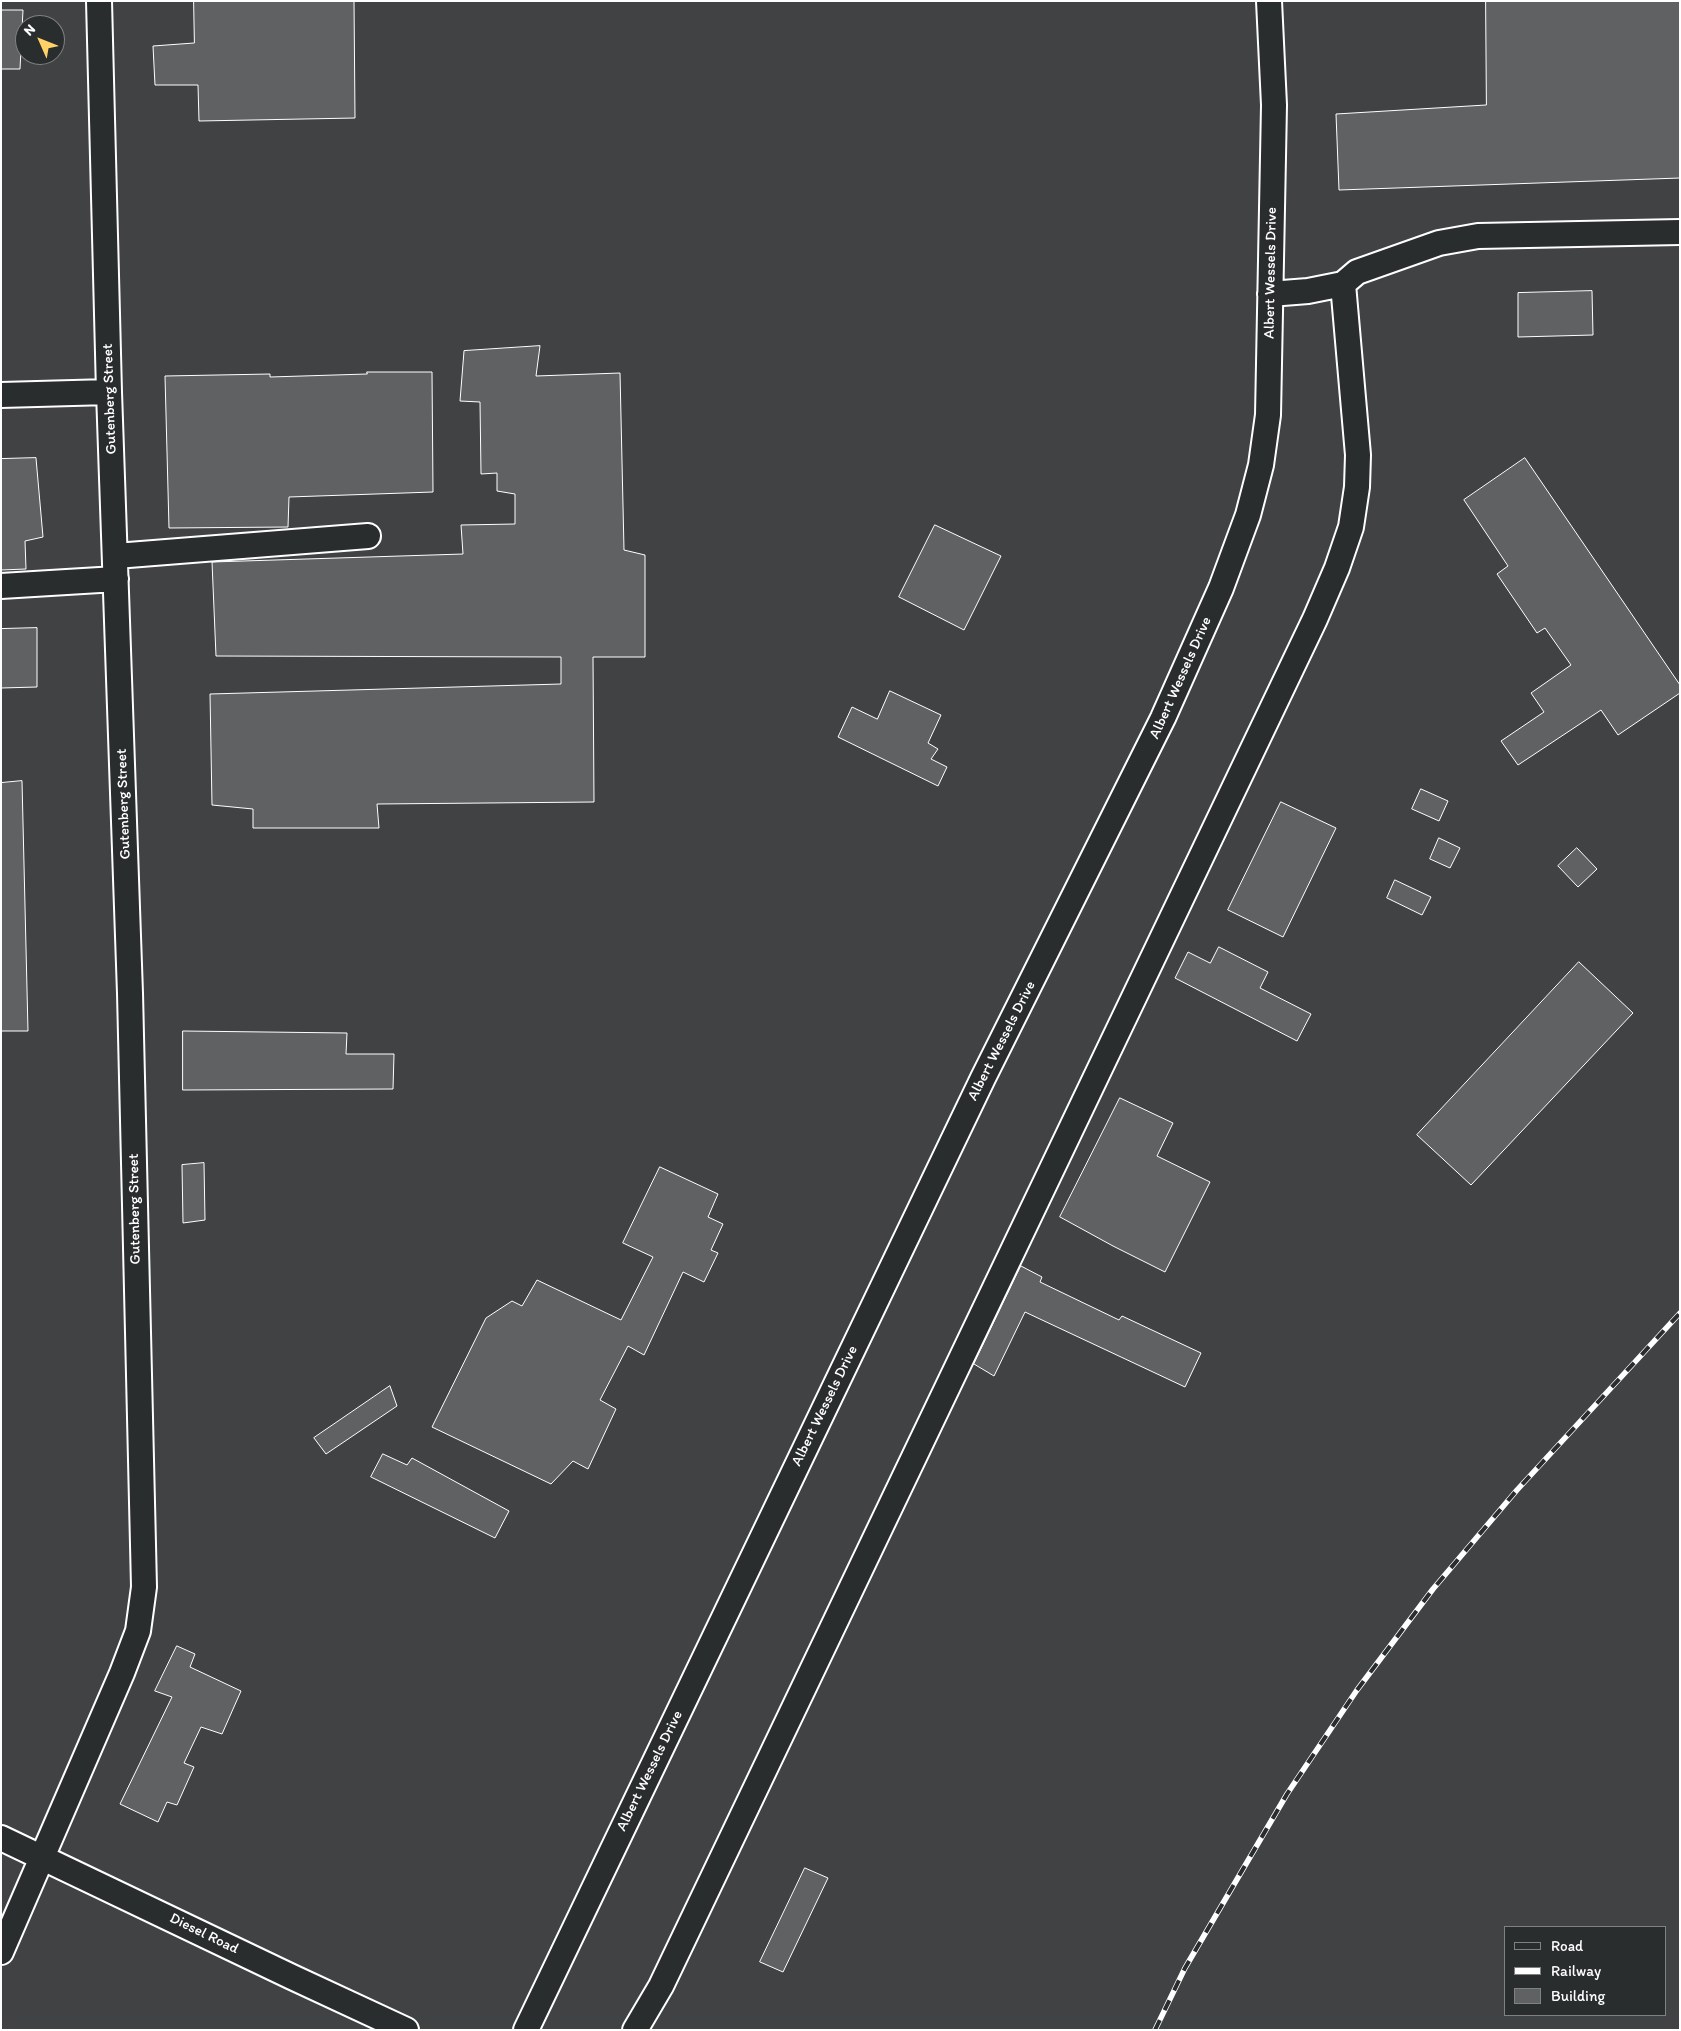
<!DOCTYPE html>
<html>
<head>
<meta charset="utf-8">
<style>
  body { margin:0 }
  #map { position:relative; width:1681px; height:2031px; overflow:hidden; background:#333536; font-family:Itim,sans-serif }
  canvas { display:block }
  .frame { position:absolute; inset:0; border:2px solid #fff; pointer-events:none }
  .legend { position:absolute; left:1504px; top:1926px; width:162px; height:90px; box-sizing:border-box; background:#2a2d2e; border:1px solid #7f8182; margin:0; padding:6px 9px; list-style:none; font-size:15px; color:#fff }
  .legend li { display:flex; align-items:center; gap:10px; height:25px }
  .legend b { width:25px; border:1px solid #7f8182 }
  .north { position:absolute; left:15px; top:15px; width:50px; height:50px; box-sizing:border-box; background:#2a2d2e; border:1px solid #7f8182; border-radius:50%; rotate:314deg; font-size:14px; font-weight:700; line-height:20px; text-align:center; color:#fff }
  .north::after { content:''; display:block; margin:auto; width:18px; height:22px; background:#ffd166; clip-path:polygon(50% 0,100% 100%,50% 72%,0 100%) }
</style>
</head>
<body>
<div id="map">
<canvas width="1681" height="2031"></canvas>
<div class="frame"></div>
<ul class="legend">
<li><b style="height:6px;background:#2a2d2e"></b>Road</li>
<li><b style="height:6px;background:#fff"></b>Railway</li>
<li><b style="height:14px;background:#5f6162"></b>Building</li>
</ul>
<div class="north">N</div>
</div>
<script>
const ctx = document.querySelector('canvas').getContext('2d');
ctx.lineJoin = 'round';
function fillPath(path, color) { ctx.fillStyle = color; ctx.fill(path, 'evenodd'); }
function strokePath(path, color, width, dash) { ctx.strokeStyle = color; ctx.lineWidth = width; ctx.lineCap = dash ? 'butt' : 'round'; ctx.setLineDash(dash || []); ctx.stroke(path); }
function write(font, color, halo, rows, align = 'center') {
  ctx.font = font + ' Itim,sans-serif'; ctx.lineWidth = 4.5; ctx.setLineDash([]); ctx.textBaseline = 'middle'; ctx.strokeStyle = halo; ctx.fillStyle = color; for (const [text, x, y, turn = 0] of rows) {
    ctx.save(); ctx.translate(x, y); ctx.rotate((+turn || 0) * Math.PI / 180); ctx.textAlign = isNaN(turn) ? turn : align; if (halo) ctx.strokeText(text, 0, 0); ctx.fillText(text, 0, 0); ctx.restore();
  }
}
fillPath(new Path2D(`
  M1,1H1680V2030H1ZM25,25H55V55H25ZM1505,1927H1665V2015H1505Z`), '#404243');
const building = new Path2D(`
  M194,1H354L355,118L199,121L198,85H155L153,46L194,43Z
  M1486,1H1680V178L1339,190L1336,114L1486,105Z
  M1,10H23L20,69H1Z
  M1592,291L1593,335L1518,337V293Z
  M540,346L536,376L620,373L624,550L645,555V657H593L594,802L377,804L379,828H253V809L212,805L210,694L561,684V657L216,656L212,562L463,554L461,525L515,524V494L497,491V473L481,474L480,402L460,401L464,351Z
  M367,372H432L433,492L289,497L288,527L169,528L165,376L270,374V377L367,374Z
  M36,458L43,537L25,541L26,569L1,570V459Z
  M1525,458L1680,685V693L1618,735L1601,710L1518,765L1501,741L1544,712L1531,693L1571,665L1545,628L1537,633L1497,574L1508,566L1464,500Z
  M935,525L1001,556L964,630L899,597Z
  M37,628V687L1,688V629Z
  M890,691L941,715L928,743L938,749L931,759L947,767L938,786L838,737L852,707L877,719Z
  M22,781L28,1031H1V783Z
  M1421,789L1448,801L1439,821L1412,809Z
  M1281,802L1336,828L1283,937L1228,910Z
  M1439,838L1460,848L1450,868L1430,859Z
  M1577,848L1597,869L1578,887L1558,866Z
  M1395,880L1431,897L1422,915L1387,898Z
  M1219,947L1268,972L1260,988L1311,1014L1297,1041L1175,978L1188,952L1210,963Z
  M1579,962L1633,1013L1471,1185L1417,1135Z
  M183,1031L347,1033L346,1054H394L393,1089L183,1090Z
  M1120,1098L1173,1123L1157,1156L1210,1182L1165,1272L1113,1246L1060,1217Z
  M204,1163L205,1220L183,1223L182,1165Z
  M660,1167L718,1194L708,1217L723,1224L711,1250L718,1253L704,1282L683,1272L644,1355L628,1346L600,1400L616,1409L588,1469L573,1461L551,1484L432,1427L486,1318L512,1301L522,1306L537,1280L621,1320L653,1257L623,1243Z
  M1021,1266L1042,1277L1040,1282L1119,1320L1122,1316L1201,1353L1185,1387L1025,1312L994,1376L974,1364Z
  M390,1386L397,1406L326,1454L314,1438Z
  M383,1454L407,1465L412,1458L509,1511L495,1538L371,1477Z
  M177,1646L195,1654L190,1667L241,1691L222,1734L201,1727L184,1763L194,1767L177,1805L167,1802L158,1822L120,1804L172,1697L155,1691Z
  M805,1868L828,1878L783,1972L760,1962Z`);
fillPath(building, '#5f6162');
strokePath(building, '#fff', 1);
const minor = new Path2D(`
  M1270,294L1308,291L1343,284L1357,272L1439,243L1478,236L1680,232
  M1,395L109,392
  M116,556L368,536
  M1,586L116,579
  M1,1838L292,1977L406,2030
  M1,1952L122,1673L138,1631L144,1587L130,993L109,392L99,1
  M526,2030L983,1078L1163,718L1221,588L1248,515L1261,465L1268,415L1274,105L1269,1
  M635,2030L661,1986L1315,619L1337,568L1351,527L1357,487L1358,455L1343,284`);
strokePath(minor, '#fff', 28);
strokePath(minor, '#2a2d2e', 24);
const rail = new Path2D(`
  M1155,2030L1185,1968L1287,1794L1357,1690L1433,1589L1517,1490L1680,1313`);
strokePath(rail, '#fff', 5.5);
strokePath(rail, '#2a2d2e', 4, [11]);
write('15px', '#fff', '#2a2d2e', [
  ["Albert Wessels Drive",1271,273,-89],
  ["Gutenberg Street",110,399,-92],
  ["Albert Wessels Drive",1181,678,-66],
  ["Gutenberg Street",124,804,-92],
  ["Albert Wessels Drive",1002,1041,-63],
  ["Gutenberg Street",135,1209,-91],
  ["Albert Wessels Drive",825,1406,-64],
  ["Albert Wessels Drive",650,1771,-64],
  ["Diesel Road",204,1934,26]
]);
</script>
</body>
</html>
